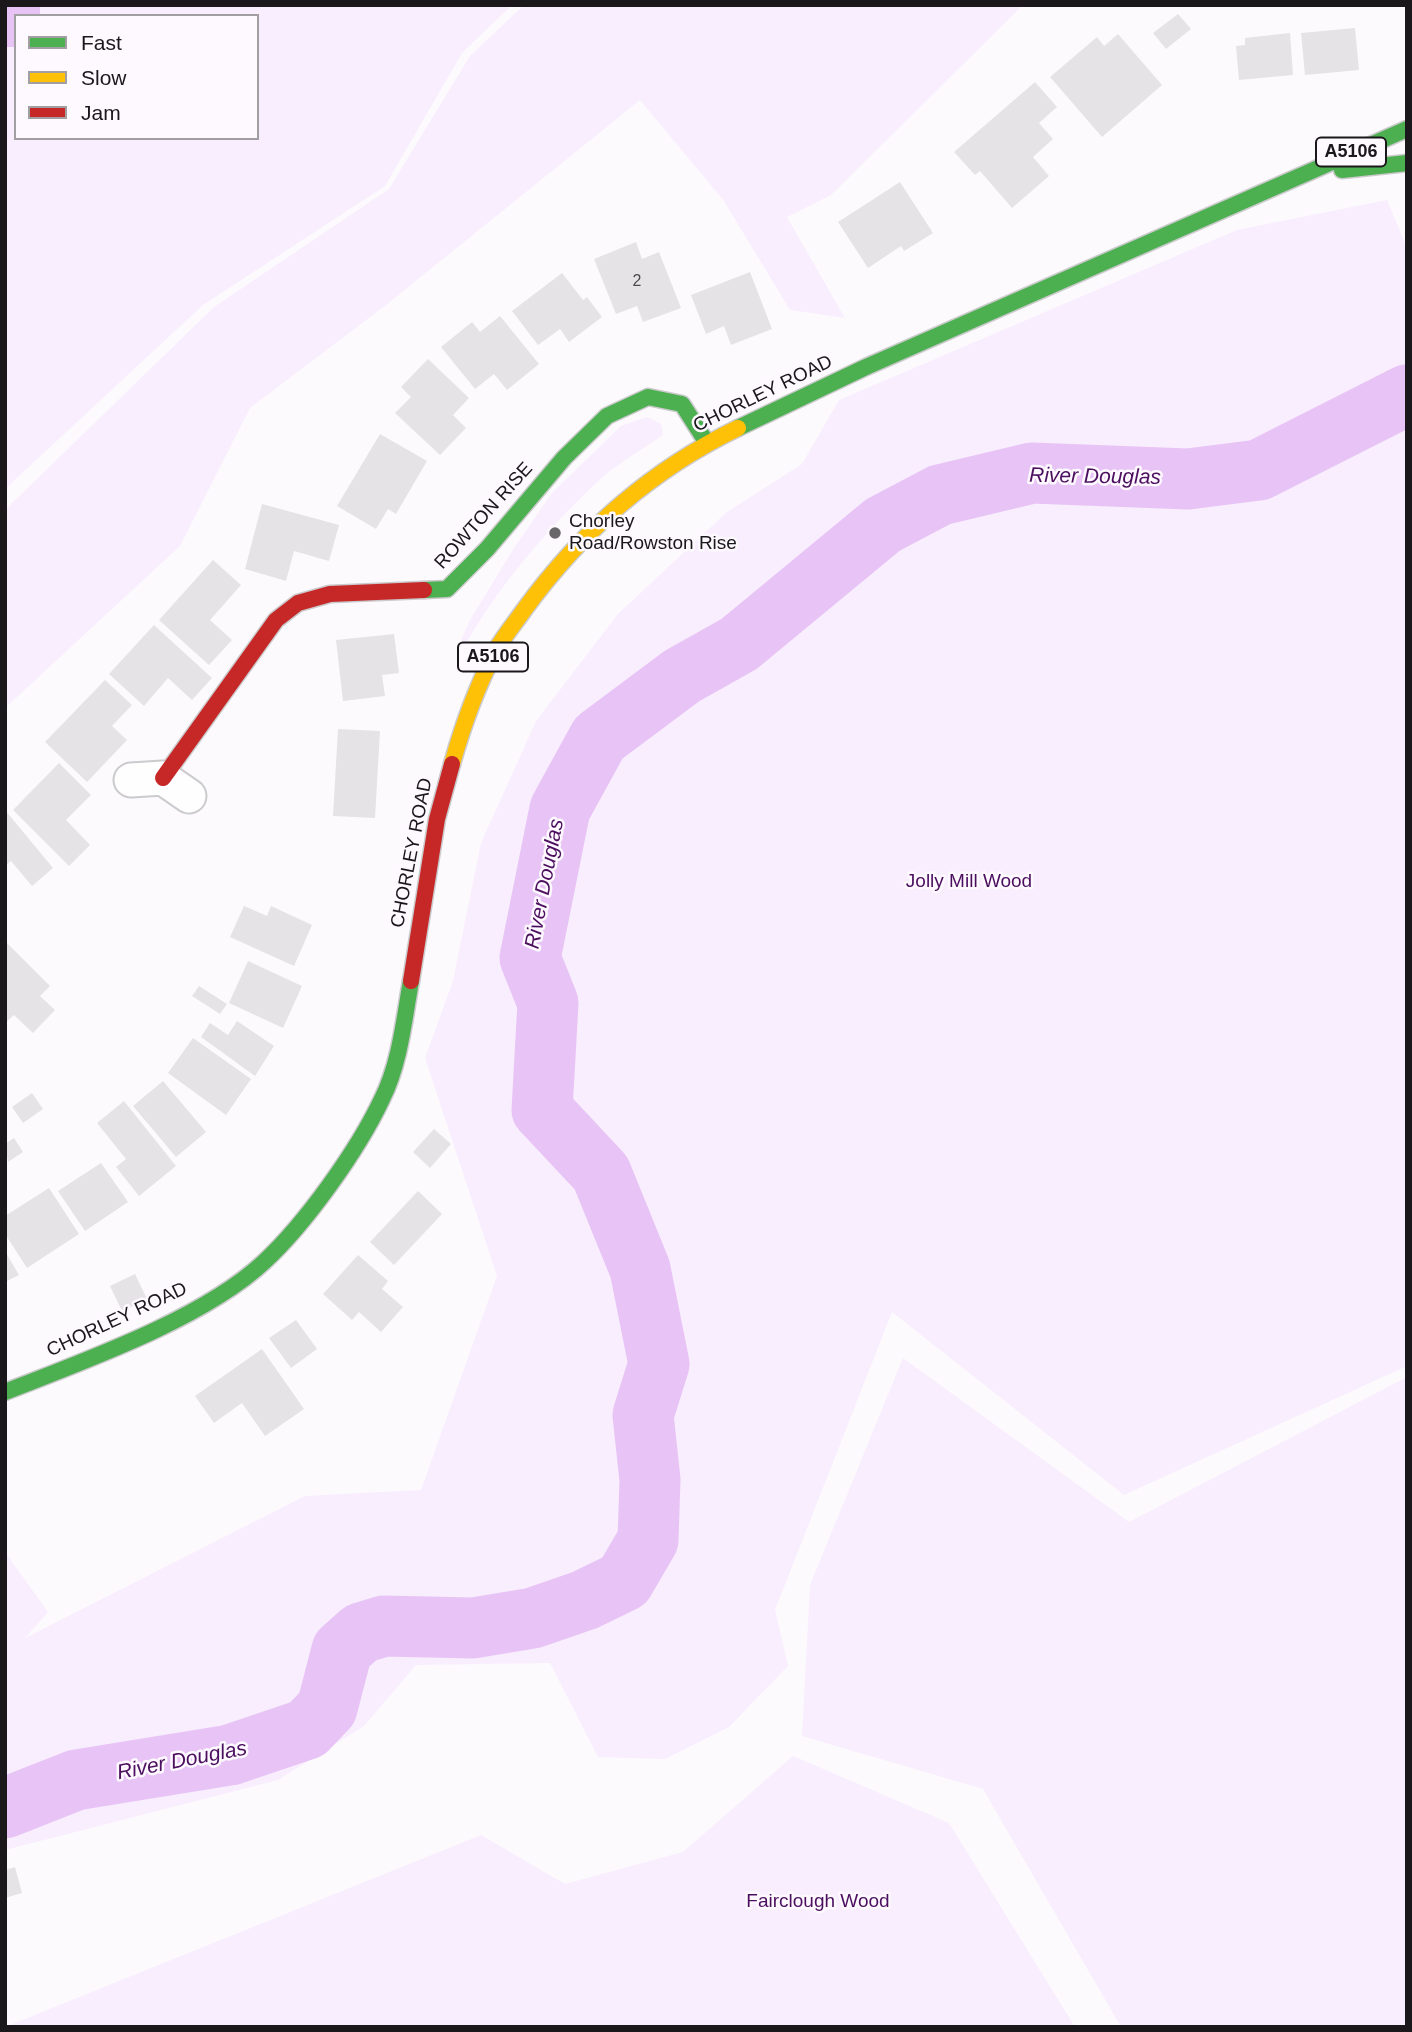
<!DOCTYPE html>
<html>
<head>
<meta charset="utf-8">
<style>
  body { margin:0 }
  #map { position:relative; width:1412px; height:2032px; overflow:hidden; background:#fcfafd; font-family:Arial,sans-serif }
  canvas { display:block }
  .frame { position:absolute; inset:0; border:7px solid #1a181b; pointer-events:none }
  .legend { position:absolute; left:14px; top:14px; width:245px; height:126px; box-sizing:border-box; background:#fdf9fe; border:2px solid #a29fa3; margin:0; padding:9px 12px; list-style:none; font-size:21px; color:#1a181b }
  .legend li { display:flex; align-items:center; gap:14px; height:35px }
  .legend b { width:35px; border:2px solid #a29fa3 }
</style>
</head>
<body>
<div id="map">
<canvas width="1412" height="2032"></canvas>
<div class="frame"></div>
<ul class="legend">
<li><b style="height:9px;background:#4caf50"></b>Fast</li>
<li><b style="height:9px;background:#ffc107"></b>Slow</li>
<li><b style="height:9px;background:#c62828"></b>Jam</li>
</ul>
</div>
<script>
const ctx = document.querySelector('canvas').getContext('2d');
ctx.lineJoin = 'round';
function fillPath(path, color) { ctx.fillStyle = color; ctx.fill(path, 'evenodd'); }
function strokePath(path, color, width, dash) { ctx.strokeStyle = color; ctx.lineWidth = width; ctx.lineCap = dash ? 'butt' : 'round'; ctx.setLineDash(dash || []); ctx.stroke(path); }
function write(font, color, halo, rows, align = 'center') {
  ctx.font = font + ' Arial,sans-serif'; ctx.lineWidth = 5; ctx.setLineDash([]); ctx.textBaseline = 'middle'; ctx.strokeStyle = halo; ctx.fillStyle = color; for (const [text, x, y, turn = 0] of rows) {
    ctx.save(); ctx.translate(x, y); ctx.rotate((+turn || 0) * Math.PI / 180); ctx.textAlign = isNaN(turn) ? turn : align; if (halo) ctx.strokeText(text, 0, 0); ctx.fillText(text, 0, 0); ctx.restore();
  }
}
fillPath(new Path2D(`
  M5,5H512L462,53L385,186L203,305L5,489ZM16,16H257V138H16Z
  M524,5H1023L831,195L787,217L845,318L790,310L724,201L640,100L386,305L250,408L180,546L5,708V510L214,307L389,189L470,56Z
  M1387,200L1407,248V1366L1124,1495L892,1312L775,1610L788,1666L729,1727L665,1759L598,1757L550,1663L416,1665L364,1726L278,1780L5,1850V1552L48,1612L25,1638L305,1496L421,1490L497,1276L425,1058L453,981L481,843L536,721L618,614L727,512L802,464L839,400L1237,230Z
  M647,417L661,424L663,435C640,451 613,466 593,486C542,535 496,589 462,651L457,649L470,620L514,548L552,493L621,426Z
  M903,1358L1129,1522L1407,1377V2027H1121L983,1789L802,1736L810,1585Z
  M793,1756L949,1823L1075,2027H5L481,1835L565,1884L683,1852Z`), '#f9eefe');
fillPath(new Path2D(`
  M5,5H40V16H16V47H5Z`), '#e7c4f5');
strokePath(new Path2D(`
  M5,1808L76,1780L230,1755L307,1729L327,1708L342,1650L361,1633L384,1626L473,1628L533,1618L585,1600L624,1581L648,1540L650,1480L643,1415L659,1364L640,1269L601,1173L542,1110L548,1003L530,958L560,809L599,738L682,676L739,644L883,525L940,495L1032,473L1188,479L1259,470L1407,395`), '#e7c4f5', 61);
fillPath(new Path2D(`
  M1178,14L1191,29L1166,49L1153,33Z
  M1355,28L1359,70L1305,75L1301,33Z
  M1290,33L1293,75L1239,80L1236,46L1245,45V38Z
  M1118,34L1162,85L1102,137L1050,77L1097,37L1104,46Z
  M1035,82L1057,107L1039,123L1053,139L1033,157L1049,176L1012,208L980,171L975,175L954,152Z
  M900,182L933,233L904,251L901,246L868,268L838,222Z
  M636,242L642,259L659,252L681,308L643,322L637,306L616,314L594,259Z
  M750,272L772,329L731,345L724,326L706,334L691,295Z
  M562,273L583,300L587,297L602,317L569,342L560,329L538,345L512,311Z
  M500,316L539,364L507,390L494,374L475,389L441,347L472,322L480,332Z
  M428,359L469,398L453,415L466,428L440,455L395,413L411,397L401,387Z
  M380,434L427,461L396,514L388,509L376,529L337,506Z
  M262,504L339,525L329,561L294,551L286,581L245,569Z
  M213,560L241,585L210,620L232,640L209,665L159,620Z
  M154,625L212,678L192,700L168,678L144,706L109,674Z
  M394,634L399,673L382,675L385,696L343,701L336,640Z
  M105,680L132,705L112,726L127,740L87,782L45,742Z
  M338,729L380,731L375,818L333,816Z
  M59,763L91,795L66,820L90,845L69,866L13,810Z
  M5,810L53,868L32,886L11,861L5,866Z
  M244,906L267,916L271,906L312,925L294,966L230,937Z
  M5,941L50,986L40,996L55,1010L33,1033L14,1015L5,1023Z
  M248,961L302,986L283,1028L229,1003Z
  M199,986L227,1004L220,1014L192,996Z
  M237,1021L274,1046L255,1076L201,1037L210,1023L228,1035Z
  M193,1038L251,1079L226,1115L168,1073Z
  M163,1081L206,1132L176,1157L133,1106Z
  M32,1093L43,1109L23,1123L12,1107Z
  M124,1101L176,1166L139,1196L116,1167L126,1159L97,1123Z
  M434,1129L451,1144L430,1168L413,1152Z
  M14,1138L23,1152L8,1162L5,1144Z
  M101,1163L128,1202L85,1231L58,1191Z
  M49,1188L79,1234L27,1268L5,1234V1216Z
  M418,1191L442,1214L394,1265L370,1242Z
  M5,1251L19,1275L5,1282Z
  M358,1255L388,1281L382,1289L403,1307L381,1332L359,1312L352,1320L323,1294Z
  M135,1274L147,1299L122,1311L110,1286Z
  M296,1320L317,1349L291,1368L269,1338Z
  M262,1349L304,1409L265,1436L242,1403L214,1423L195,1396Z
  M15,1867L22,1893L5,1898V1870Z`), '#e5e3e6');
const street = new Path2D(`
  M131,780L163,778L189,796`);
const fast = new Path2D(`
  M1342,170L1407,163
  M738,428L866,367L1407,129
  M424,590L447,589L487,549L564,458L607,416L648,397L682,404L707,443
  M5,1392C84,1361 203,1319 264,1262C306,1223 358,1150 382,1099C400,1063 404,1020 411,981`);
const slow = new Path2D(`
  M452,764C463,725 477,686 496,650C504,636 515,623 524,610C580,533 651,470 738,428`);
const jam = new Path2D(`
  M163,778L276,620L298,603L330,594L424,590
  M411,981L437,819L452,764`);
strokePath(street, '#cbcacc', 37);
strokePath(fast, '#cbcacc', 19);
strokePath(slow, '#cbcacc', 19);
strokePath(jam, '#cbcacc', 19);
strokePath(street, '#fffeff', 33);
strokePath(fast, '#4caf50', 16);
strokePath(slow, '#ffc107', 16);
strokePath(jam, '#c62828', 16);
for (const [x, y, r, color] of [
  [555,533,7,"#69676a"]
]) { const dot = new Path2D(); dot.arc(x, y, r, 0, 2 * Math.PI); ctx.fillStyle = color; ctx.fill(dot); strokePath(dot, '#fdf9fe', 2.5); }
write('16px', '#4e4c4f', null, [
  ["2",637,282]
]);
for (const [x, y, w] of [
  [1351,152,70],
  [493,657,70]
]) { const box = new Path2D(); box.roundRect(x - w / 2, y - 14.5, w, 29, 5); ctx.fillStyle = '#fdf9fe'; ctx.fill(box); strokePath(box, '#1a181b', 2); }
write('bold 18px', '#1a181b', null, [
  ["A5106",1351,152],
  ["A5106",493,657]
]);
write('19px', '#1a181b', '#fdf9fe', [
  ["CHORLEY ROAD",763,394,-26],
  ["ROWTON RISE",484,516,-48],
  ["CHORLEY ROAD",412,853,-79],
  ["CHORLEY ROAD",117,1320,-25]
]);
write('19px', '#1a181b', '#fdf9fe', [
  ["Chorley",569,522],
  ["Road/Rowston Rise",569,544]
], 'left');
write('19px', '#4c0f60', '#fdf9fe', [
  ["Jolly Mill Wood",969,882],
  ["Fairclough Wood",818,1902]
]);
write('italic 21px', '#4c0f5f', '#fdf9fe', [
  ["River Douglas",1095,477,1],
  ["River Douglas",545,884,-79],
  ["River Douglas",182,1761,-11]
]);
</script>
</body>
</html>
